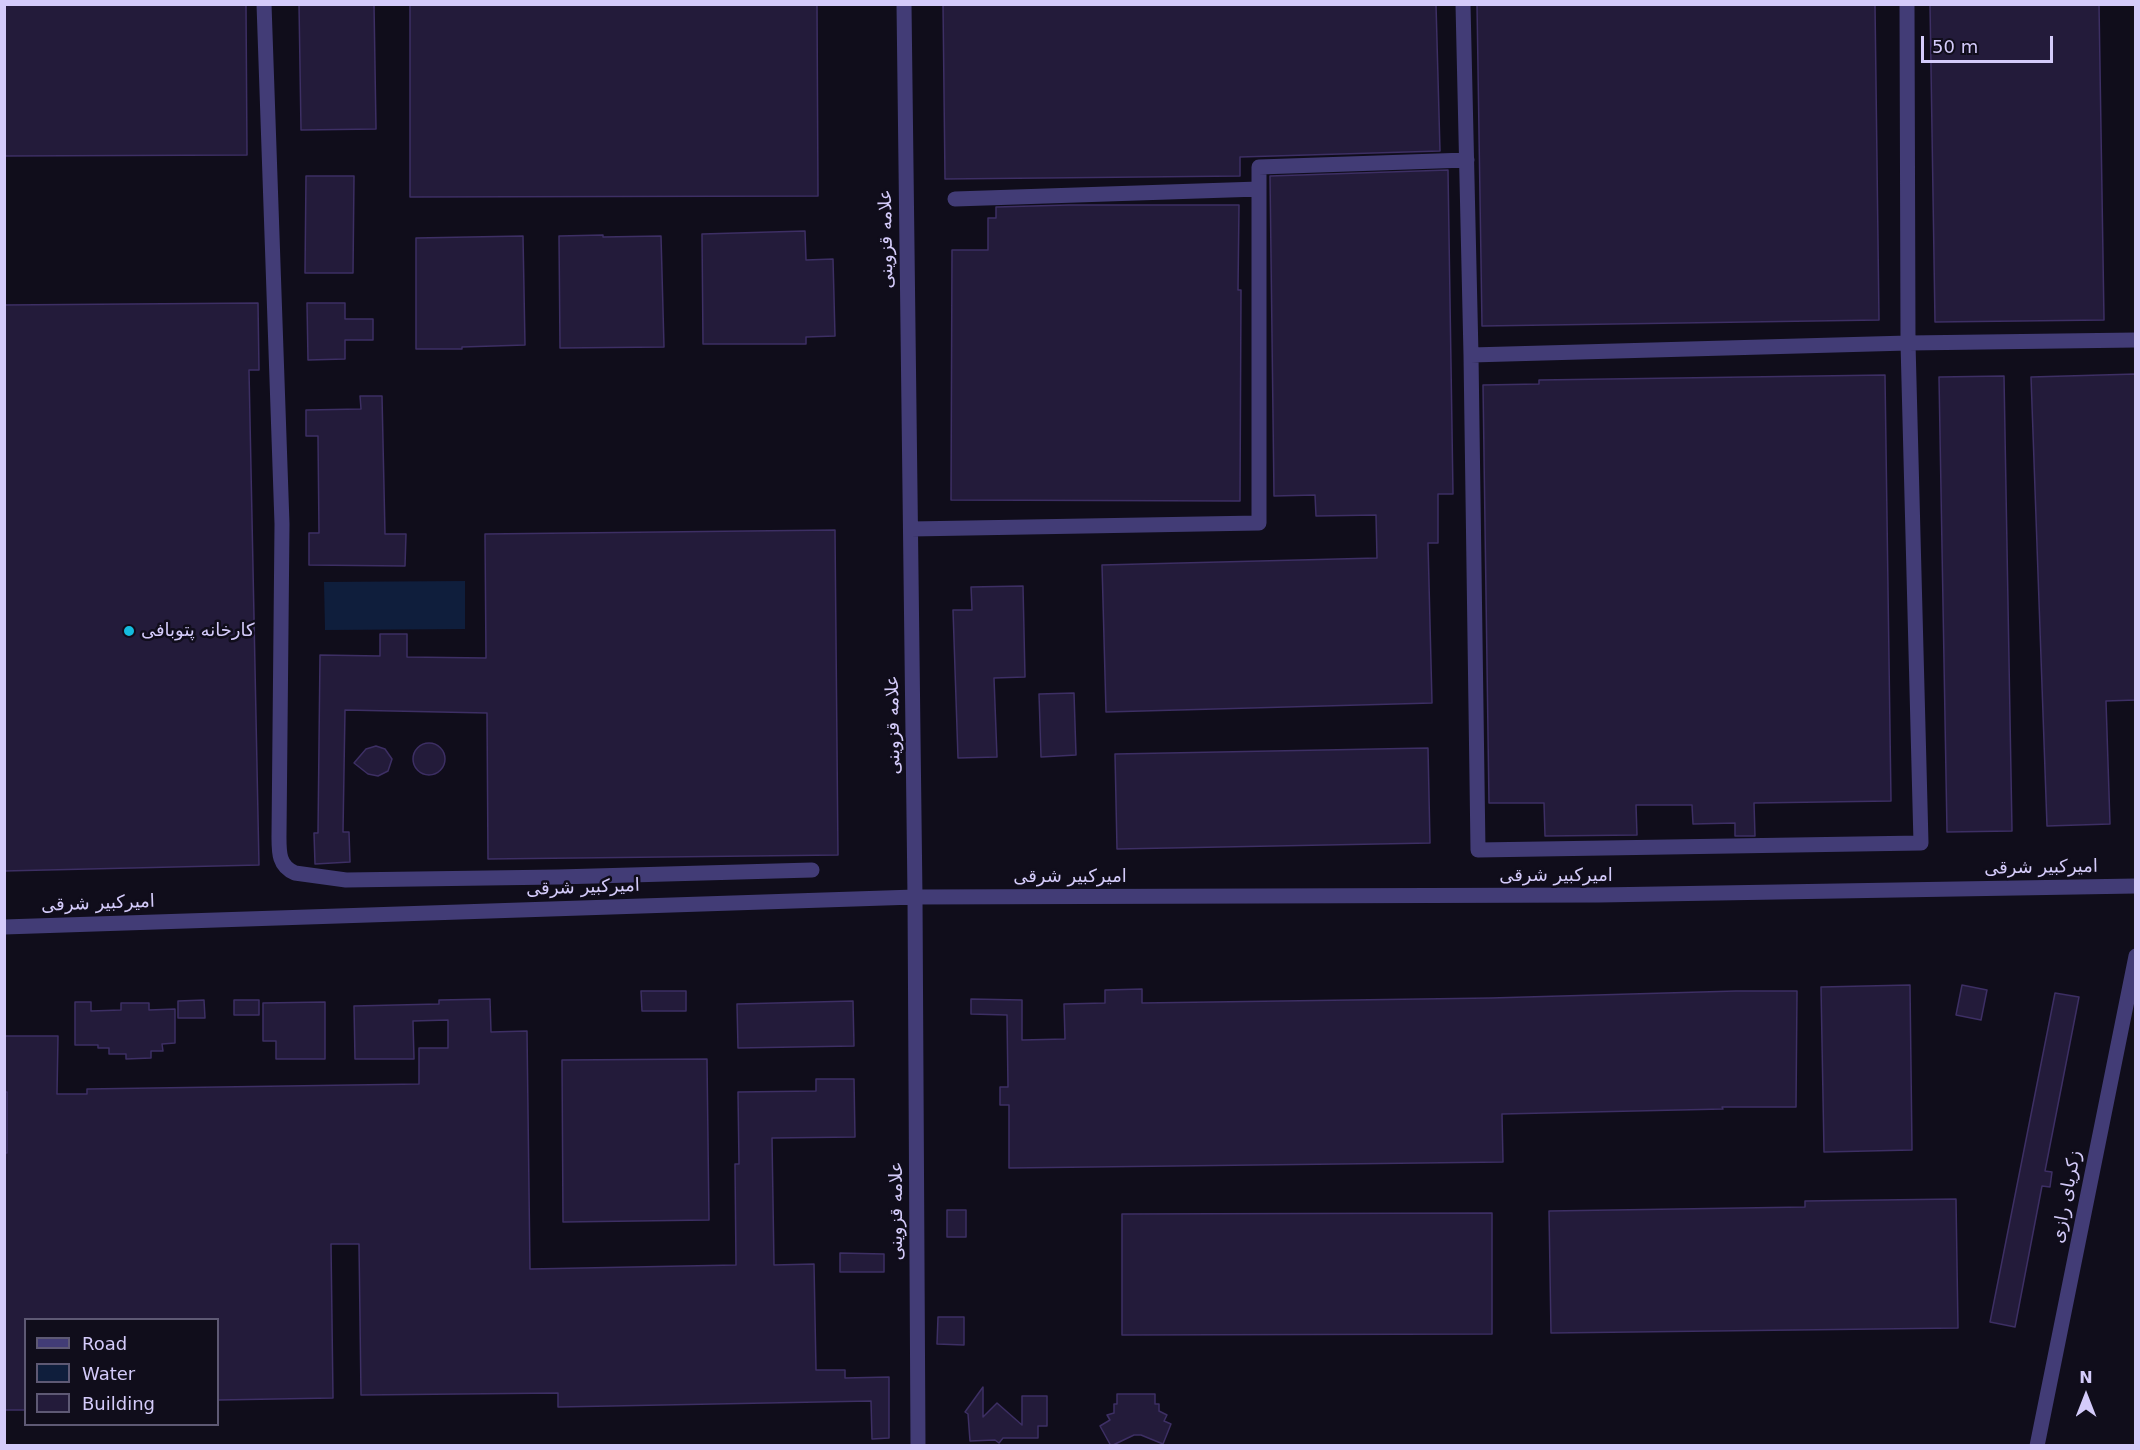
<!DOCTYPE html>
<html>
<head>
<meta charset="utf-8">
<style>
  body { margin:0 }
  #map { position:relative; width:2140px; height:1450px; overflow:hidden; background:#100d1b; font-family:"DejaVu Sans",sans-serif }
  canvas { display:block }
  .frame { position:absolute; inset:0; border:6px solid #d4cbfa; pointer-events:none }
  .legend { position:absolute; left:24px; top:1318px; width:195px; height:108px; box-sizing:border-box; background:#100d1b; border:2px solid #5e5974; margin:0; padding:8px 10px; list-style:none; font-size:18px; color:#d4cbfa }
  .legend li { display:flex; align-items:center; gap:12px; height:30px }
  .legend b { width:30px; border:2px solid #5e5974 }
  .north { position:absolute; left:2056px; top:1366px; width:60px; height:60px; -webkit-text-stroke:4px #100d1b; paint-order:stroke; rotate:0deg; font-size:16px; font-weight:700; line-height:24px; text-align:center; color:#d4cbfa }
  .north::after { content:''; display:block; margin:auto; width:21px; height:27px; background:#d4cbfa; clip-path:polygon(50% 0,100% 100%,50% 72%,0 100%) }
  .scale { position:absolute; left:1921px; top:36px; width:132px; height:27px; box-sizing:border-box; border:3px solid #d4cbfa; border-top:0; padding-left:8px; font-size:18px; line-height:21px; white-space:nowrap; color:#d4cbfa; -webkit-text-stroke:4px #100d1b; paint-order:stroke }
</style>
</head>
<body>
<div id="map">
<canvas width="2140" height="1450"></canvas>
<div class="frame"></div>
<ul class="legend">
<li><b style="height:8px;background:#423c76"></b>Road</li>
<li><b style="height:16px;background:#0f1e3c"></b>Water</li>
<li><b style="height:16px;background:#231b3a"></b>Building</li>
</ul>
<div class="north">N</div>
<div class="scale">50 m</div>
</div>
<script>
const ctx = document.querySelector('canvas').getContext('2d');
ctx.lineJoin = 'round';
function fillPath(path, color) { ctx.fillStyle = color; ctx.fill(path, 'evenodd'); }
function strokePath(path, color, width, dash) { ctx.strokeStyle = color; ctx.lineWidth = width; ctx.lineCap = dash ? 'butt' : 'round'; ctx.setLineDash(dash || []); ctx.stroke(path); }
function write(font, color, halo, rows, align = 'center') {
  ctx.font = font + ' "DejaVu Sans","Noto Sans Arabic",sans-serif'; ctx.lineWidth = 5; ctx.setLineDash([]); ctx.textBaseline = 'middle'; ctx.strokeStyle = halo; ctx.fillStyle = color; for (const [text, x, y, turn = 0] of rows) {
    ctx.save(); ctx.translate(x, y); ctx.rotate((+turn || 0) * Math.PI / 180); ctx.textAlign = isNaN(turn) ? turn : align; if (halo) ctx.strokeText(text, 0, 0); ctx.fillText(text, 0, 0); ctx.restore();
  }
}
fillPath(new Path2D(`
  M465,581V629L325,630L324,582Z`), '#0f1e3c');
const building = new Path2D(`
  M4,4H246L247,155L4,156Z
  M299,4H374L376,129L301,130Z
  M410,4H817L818,196L410,197Z
  M943,4H1436L1440,151L1240,157V176L945,179Z
  M1477,4H1875L1879,320L1482,326Z
  M1930,4H2099L2104,320L1935,322Z
  M1448,170L1453,494H1438V543H1428L1432,703L1106,712L1102,565L1377,558L1376,515L1316,516L1315,495L1274,496L1270,176Z
  M306,176H354L353,273H305Z
  M1069,205H1239L1238,290H1241L1240,501L951,500L952,250H988V218H996V207Z
  M805,231L806,260L833,259L835,336L806,337V344H703L702,234Z
  M603,235V237L661,236L664,347L560,348L559,236Z
  M523,236L525,345L462,347V349H416V238Z
  M258,303L259,370H249L259,865L4,871V305Z
  M307,303H345V319H373V340H345V359L308,360Z
  M2136,374V700L2106,701L2110,824L2047,826L2031,377Z
  M1885,375L1891,801L1754,803L1755,836H1735V823L1693,824L1692,805H1636L1637,835L1545,836L1544,803H1489L1483,385L1539,384V380Z
  M2004,376L2012,831L1947,832L1939,377Z
  M360,396H382L385,534H406L405,566L309,565V533H319L318,436H306V410L361,409Z
  M835,530L838,855L488,859L487,713L345,710L343,832H349L350,862L315,864L314,833H318L320,655L380,656V634H407V657L486,658L485,534Z
  M1023,586L1025,677L994,678L997,757L958,758L953,610H972L971,587Z
  M1074,693L1076,755L1041,757L1039,694Z
  M413 759a16 16 0 1 1 32 0a16 16 0 1 1-32 0Z
  M376,746L385,749L392,759L388,771L378,776L368,774L354,763L366,749Z
  M1428,748L1430,843L1117,849L1115,754Z
  M1910,985L1912,1150L1824,1152L1821,987Z
  M1962,985L1987,990L1981,1020L1956,1015Z
  M1142,989V1003L1491,998L1736,991H1797L1796,1107H1722L1723,1109L1502,1114L1503,1162L1009,1168V1105H1000V1087H1008L1007,1015L971,1014V999L1022,1000V1040L1065,1039L1064,1004L1105,1003V990Z
  M641,991H686V1011H642Z
  M2055,993L2079,997L2045,1171L2052,1172L2050,1187L2042,1186L2015,1327L1990,1322Z
  M490,999L491,1032L527,1031L530,1269L736,1265L735,1164H739L738,1092L816,1091V1079H854L855,1137L772,1138L774,1265L814,1264L816,1370H845V1378L889,1377V1438L872,1439L871,1401L558,1407V1393L361,1395L359,1244H331L333,1398L218,1400V1320H26V1410H4V1153H7V1092H4V1036H58L57,1094H87V1089L419,1084V1048H448V1020L413,1021L414,1059H355L354,1006L439,1004V1000Z
  M204,1000L205,1018H178V1001Z
  M234,1000H259V1015H234Z
  M853,1001L854,1046L738,1048L737,1004Z
  M75,1002H91V1011L121,1010V1003H149V1010L175,1009V1043L162,1044L163,1051H151V1058L126,1059V1054H109V1048H98V1045H75Z
  M325,1002V1059H276V1041H263V1003Z
  M707,1059L709,1220L563,1222L562,1060Z
  M1956,1199L1958,1328L1551,1333L1549,1211L1805,1207V1201Z
  M947,1210H966V1237H947Z
  M1492,1213V1334L1122,1335V1214Z
  M840,1253L884,1254V1272H840Z
  M938,1317H964V1345L937,1344Z
  M983,1387V1417L997,1403L1022,1425V1396H1047V1426H1038V1438H1003L999,1443L995,1440L970,1441L968,1414L965,1412Z
  M1117,1394H1155V1404H1159V1411L1167,1415L1164,1421L1171,1424L1163,1444L1141,1435H1134L1111,1446L1100,1426L1110,1420L1107,1415L1114,1413V1404H1117Z`);
fillPath(building, '#231b3a');
strokePath(building, '#3d2f64', 1.5);
strokePath(new Path2D(`
  M264,4L282,524L279,835C279,851 278,866 295,873L346,880L558,877L812,870
  M904,4L915,897L918,1446
  M1463,4L1471,355
  M1907,4L1908,343L1921,843L1478,850L1471,355L1908,343L2136,340
  M955,199L1259,189
  M911,529L1259,523V167L1467,160
  M4,927L915,897L1599,895L2136,886
  M2037,1446L2136,956`), '#423c76', 15);
for (const [x, y, r, color] of [
  [129,631,6,"#14bcde"]
]) { const dot = new Path2D(); dot.arc(x, y, r, 0, 2 * Math.PI); ctx.fillStyle = color; ctx.fill(dot); strokePath(dot, '#100d1b', 2); }
write('18px', '#d4cbfa', '#100d1b', [
  ["علامه قزوینی",887,239,-91],
  ["علامه قزوینی",894,725,-91],
  ["امیرکبیر شرقی",2041,868,-1],
  ["امیرکبیر شرقی",1556,876],
  ["امیرکبیر شرقی",1070,877],
  ["امیرکبیر شرقی",583,888,-2],
  ["امیرکبیر شرقی",98,904,-2],
  ["زکریای رازی",2067,1197,-79],
  ["علامه قزوینی",897,1211,-90]
]);
write('18px', '#d4cbfa', '#100d1b', [
  ["کارخانه پتوبافی",141,631]
], 'left');
</script>
</body>
</html>
